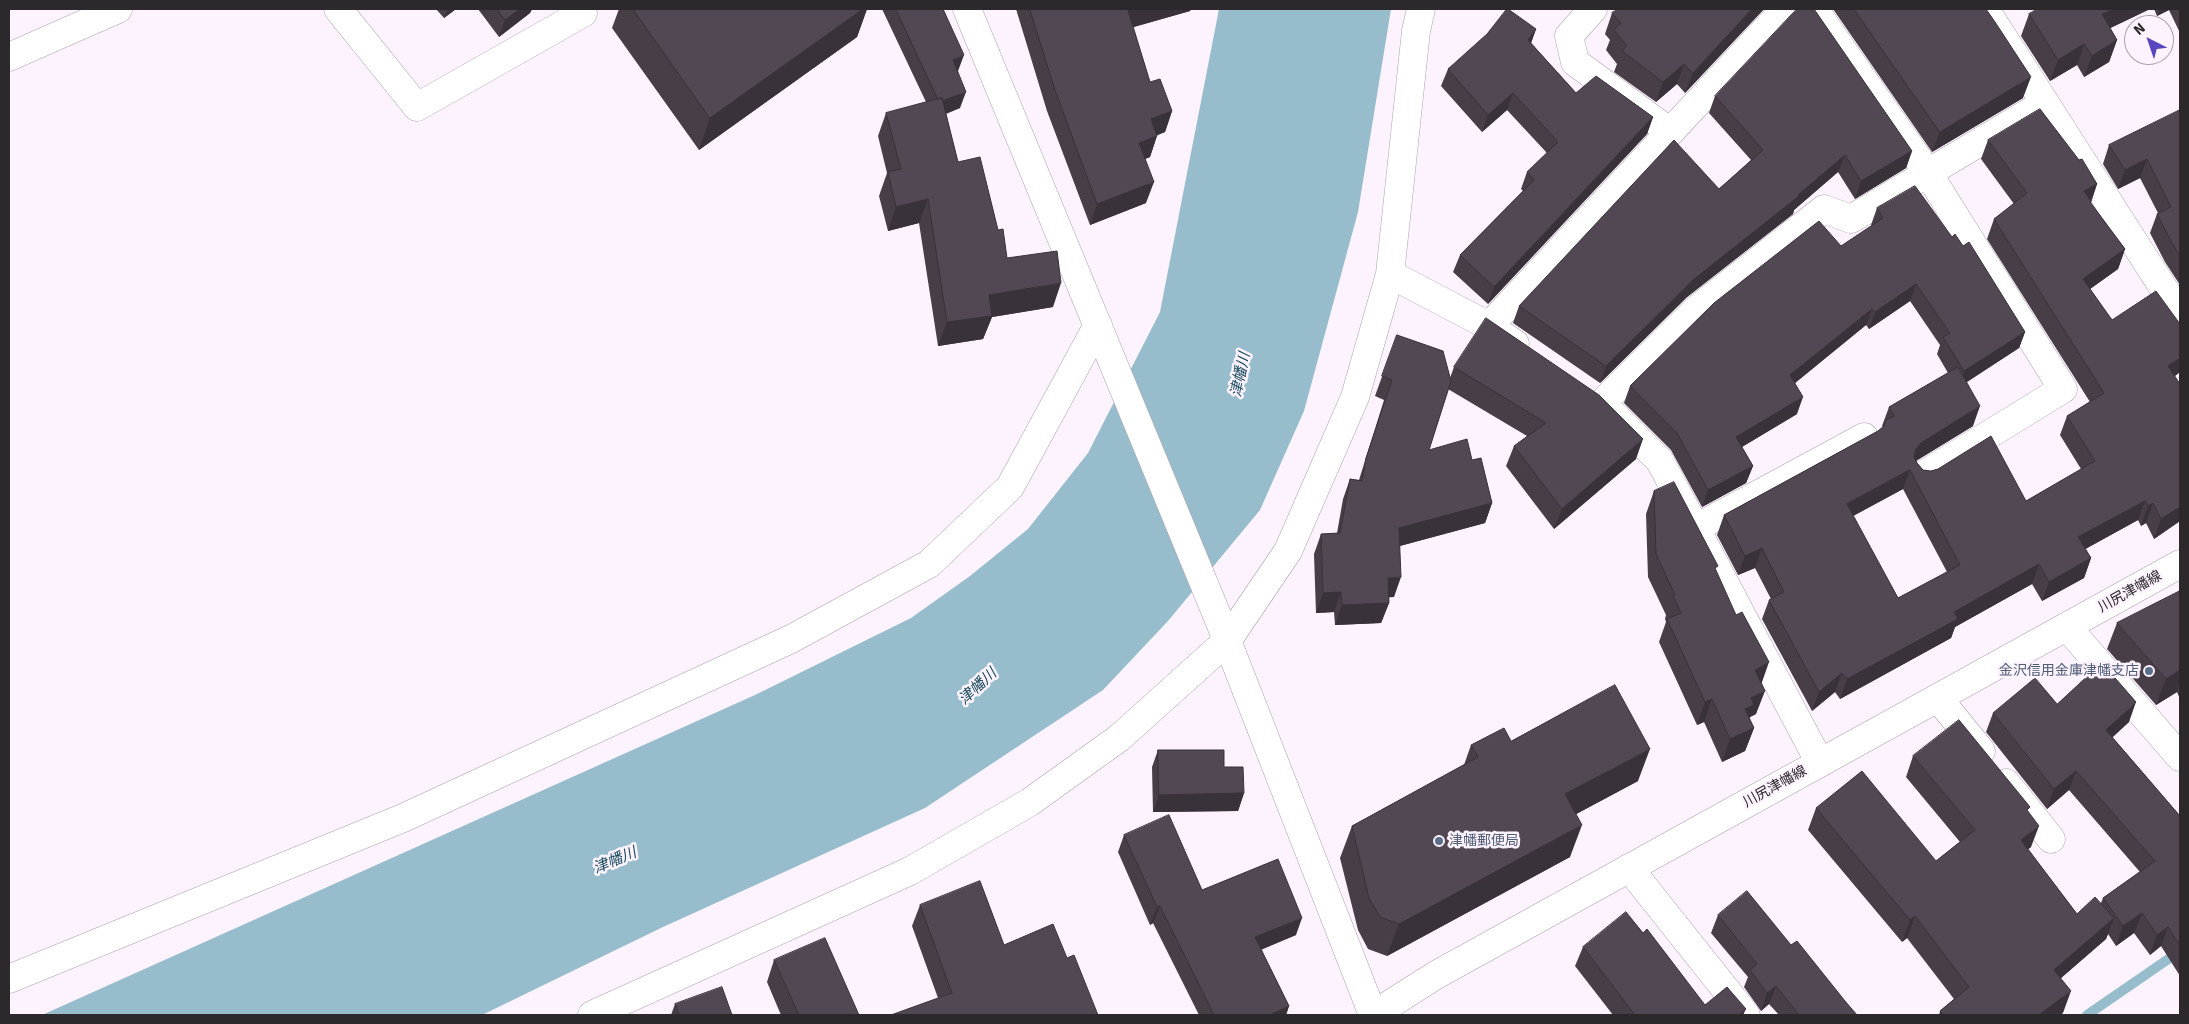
<!DOCTYPE html>
<html>
<head>
<meta charset="utf-8">
<style>
  body { margin:0 }
  #map { position:relative; width:2189px; height:1024px; overflow:hidden; background:#fcf3fe; font-family:Signika,sans-serif }
  canvas { display:block }
  .frame { position:absolute; inset:0; border:10px solid #2c282c; pointer-events:none }
  .north { position:absolute; left:2124px; top:15px; width:50px; height:50px; box-sizing:border-box; background:#fcf3fe; border:1px solid #a9a2aa; border-radius:50%; rotate:319deg; font-size:14px; font-weight:700; line-height:20px; text-align:center; color:#2c282c }
  .north::after { content:''; display:block; margin:auto; width:18px; height:22px; background:#5947bf; clip-path:polygon(50% 0,100% 100%,50% 72%,0 100%) }
</style>
</head>
<body>
<div id="map">
<canvas width="2189" height="1024"></canvas>
<div class="frame"></div>
<div class="north">N</div>
</div>
<script>
const ctx = document.querySelector('canvas').getContext('2d');
ctx.lineJoin = 'round';
function fillPath(path, color) { ctx.fillStyle = color; ctx.fill(path, 'evenodd'); }
function strokePath(path, color, width, dash) { ctx.strokeStyle = color; ctx.lineWidth = width; ctx.lineCap = dash ? 'butt' : 'round'; ctx.setLineDash(dash || []); ctx.stroke(path); }
function write(font, color, halo, rows, align = 'center') {
  ctx.font = font + ' Signika,"Noto Sans JP",sans-serif'; ctx.lineWidth = 5; ctx.setLineDash([]); ctx.textBaseline = 'middle'; ctx.strokeStyle = halo; ctx.fillStyle = color; for (const [text, x, y, turn = 0] of rows) {
    ctx.save(); ctx.translate(x, y); ctx.rotate((+turn || 0) * Math.PI / 180); ctx.textAlign = isNaN(turn) ? turn : align; if (halo) ctx.strokeText(text, 0, 0); ctx.fillText(text, 0, 0); ctx.restore();
  }
}
fillPath(new Path2D(`
  M1219,9H1391L1358,212L1304,411L1260,510L1168,621L1103,690L925,808L663,927L482,1015H42L755,695L911,618L970,576L1028,529L1088,453L1160,312Z`), '#97bdcc');
strokePath(new Path2D(`
  M2087,1015L2180,951`), '#97bdcc', 10);
const minor = new Path2D(`
  M338,9L417,107L583,13L579,9
  M967,9L1219,620L1373,1015
  M1593,9L1569,36L1575,62L1670,132
  M1814,9L1928,173L2063,389L1923,475
  M1985,9L2180,314
  M9,57L118,9
  M1390,274L1489,326L1515,344
  M1489,326L1785,9
  M1602,403L1698,308L1824,209L1851,219L2045,103
  M1615,416L1660,461L1820,763
  M1696,528L1864,437
  M2067,627L2180,757
  M1938,698L1981,751
  M2006,783L2051,839
  M1629,868L1746,1015
  M9,979L403,818L791,639L929,564L1010,487L1098,325
  M592,1015L910,871L1030,802L1119,738L1227,641L1288,551L1355,397L1390,274L1416,31L1421,9`);
const major = new Path2D(`
  M1373,1015L1436,975L2180,564`);
strokePath(minor, '#aca2ae', 29);
strokePath(major, '#aca2ae', 29);
strokePath(minor, '#fff', 28);
strokePath(major, '#fff', 28);
fillPath(new Path2D(`
  M436,9H456L444,18Z
  M478,9H532L530,13L499,37Z
  M619,9H867L857,37L699,150L612,28Z
  M882,9H943L958,71L960,108L946,114L958,162L998,230L1007,258L1053,307L992,317L983,339L938,346L919,223L888,231L879,196L887,173L878,136L886,113L926,102Z
  M1016,9H1191L1190,11L1133,27L1150,82L1172,111L1165,132L1157,135L1150,157L1145,159L1146,203L1090,225L1047,111Z
  M1764,9L1685,93L1677,84L1656,102L1614,72L1617,64L1606,50L1610,40L1605,34L1612,13Z
  M1833,9H1986L2023,98L1932,152Z
  M2150,9L2110,28L2117,40L2109,62L2084,77L2077,65L2050,81L2021,36L2029,14Z
  M2154,9H2180V33L2169,10L2157,16Z
  M1536,29L1531,43L1576,93L1653,117L1647,134L1488,304L1453,272L1460,255L1523,191L1521,189L1527,172L1547,153L1507,110L1482,132L1441,86L1448,69Z
  M1715,96L1912,151L1906,168L1855,199L1838,172L1794,210L1793,214L1687,297L1600,383L1513,323L1519,306L1719,189L1751,160L1709,113Z
  M2180,110V285L2165,262L2150,233L2157,214L2158,213L2140,178L2118,189L2103,164L2109,145Z
  M1988,140L2079,160L2097,184L2091,203L2125,249L2118,269L2090,289L2112,320L2180,324V372L2175,376L2180,521L2154,539L2146,523L2141,526L2138,520L2085,549L2091,558L2084,578L2042,601L2032,584L1955,627L1951,638L1840,699L1835,692L1812,711L1762,619L1769,600L1771,599L1755,568L1738,575L1717,535L1724,515L1878,431L1883,427L1882,426L1889,407L1948,373L1937,354L1940,345L1910,301L1869,329L1866,325L1795,383L1797,414L1742,447L1753,466L1746,483L1702,507L1671,450L1624,403L1630,386L1872,226L1871,225L1877,208L1952,237L1963,246L2025,332L2019,348L1966,382L1973,426L1916,461L1917,463L1923,470L2026,501L2081,469L2060,435L2067,416L2090,402L1987,239L1994,219L2014,204L1981,159ZM1903,489L1947,572L1898,598L1853,516Z
  M1397,335L1450,378L1454,367L1636,459L1554,529L1506,466L1514,446L1527,436L1448,389L1429,450L1472,460L1492,503L1485,523L1400,546L1394,597H1389V603L1381,623L1335,625L1334,612L1316,613L1314,554L1321,534L1337,533L1343,499L1350,479L1359,480L1384,400L1375,396Z
  M1654,491L1716,572L1761,684L1756,714L1750,717L1749,718L1754,728L1745,751L1722,762L1704,722L1697,725L1659,642L1666,622L1665,619L1666,615L1648,577L1646,514Z
  M2180,591V699L2177,692L2156,705L2107,649L2117,623Z
  M2057,704L2129,722L2112,737L2180,816V976L2161,946L2150,955L2134,933L2116,946L2108,934L2106,939L2061,978L2063,1013L2059,1015H1939L1940,1011L1954,999L1907,938L1902,942L1808,830L1816,808L1936,861L1960,842L1906,777L1913,756L2028,813L2031,847L2028,849L2077,914L2101,903L2103,898L2140,872L2069,790L2047,809L1986,732L1993,713Z
  M1511,741L1638,781L1576,814L1570,857L1387,956L1368,949L1358,930L1340,858L1352,826L1464,765L1471,745Z
  M1158,750L1224,767L1244,793L1238,811L1153,812L1152,767Z
  M1124,835L1202,890L1296,935L1261,949L1289,1006L1286,1015H1199L1153,923L1150,925L1118,852Z
  M920,905L1004,945L1067,958L938,998L912,926Z
  M1718,915L1791,945L1857,1015H1779L1769,1004L1761,1011L1744,987L1748,977L1711,933Z
  M1643,933L1705,1005L1743,1015H1613L1575,966L1583,947Z
  M774,960L859,1015H781L767,982Z
  M675,1004L732,1015H671Z`), '#473e47');
fillPath(new Path2D(`
  M448,9H456L444,18Z
  M520,9H532L530,13L499,37L505,20Z
  M863,9H867L857,37L699,150L710,118Z
  M1131,9H1191L1190,11L1120,31L1128,10Z
  M1752,9H1764L1685,93L1693,73Z
  M2114,9H2150L2094,36L2102,14Z
  M2160,9H2169V10L2157,16Z
  M1536,29L1530,46L1528,40Z
  M2117,40L2109,62L2084,77L2092,56Z
  M2084,44L2077,65L2050,81L2058,60Z
  M964,55L958,71L947,75L953,60Z
  M1684,64L1677,84L1656,102L1663,82Z
  M2031,77L2023,98L1932,152L1940,132Z
  M966,92L960,108L933,118L939,102Z
  M1513,93L1507,110L1482,132L1488,115Z
  M1172,111L1165,132L1143,141L1151,119Z
  M1653,117L1647,134L1488,304L1494,287Z
  M1157,136L1150,157L1131,165L1139,143Z
  M1912,151L1906,168L1855,199L1861,181Z
  M1845,155L1838,172L1794,210L1793,214L1687,297L1600,383L1606,366L1693,280L1798,195Z
  M2147,159L2140,178L2118,189L2125,170Z
  M1154,182L1146,203L1090,225L1097,204Z
  M2097,184L2084,220V191Z
  M928,199L919,223L888,231L896,207Z
  M2125,249L2118,269L2076,299L2083,279Z
  M1061,283L1053,307L992,317L983,339L938,346L947,322L989,295Z
  M1916,284L1910,301L1869,329L1875,312Z
  M1872,309L1866,325L1784,392L1790,375Z
  M2025,332L2019,348L1958,388L1964,371Z
  M2180,358V372L2161,386L2168,366Z
  M1803,397L1797,414L1730,454L1736,437Z
  M1980,406L1973,426L1914,462L1909,468L1916,449L1921,443Z
  M1643,439L1636,459L1554,529L1562,509Z
  M1753,466L1746,483L1702,507L1708,490Z
  M1910,470L1903,489L1840,523L1847,504Z
  M2145,501L2138,520L2071,557L2078,537Z
  M1492,503L1485,523L1392,548L1399,528Z
  M2153,503L2146,523L2141,526L2148,506Z
  M2180,507V521L2154,539L2161,519Z
  M1762,548L1755,568L1738,575L1745,556Z
  M2091,558L2084,578L2042,601L2049,582Z
  M2039,564L2032,584L1955,627L1951,638L1840,699L1847,679L1954,612Z
  M1401,577L1394,597L1381,598L1388,578Z
  M1341,592L1334,612L1316,613L1323,593Z
  M1389,603L1381,623L1335,625L1342,605Z
  M1769,662L1761,685L1755,670Z
  M2180,670V682L2177,692L2156,705L2166,679Z
  M1842,673L1835,692L1812,711L1819,692Z
  M1765,691L1756,714L1750,717L1746,728L1745,709L1751,698Z
  M1712,699L1704,722L1697,725L1705,702Z
  M2136,702L2129,722L2099,750L2106,730Z
  M1754,728L1745,751L1722,762L1730,739Z
  M1650,749L1638,781L1554,826L1565,794Z
  M2076,771L2069,790L2047,809L2054,789Z
  M1244,793L1238,811L1153,812L1159,795Z
  M1582,825L1570,857L1387,956L1399,924Z
  M2039,826L2031,847L2014,861L2021,840Z
  M1160,906L1153,923L1150,925L1157,907Z
  M2142,913L2134,933L2116,946L2123,926Z
  M1915,916L1907,938L1902,942L1910,920Z
  M1302,918L1296,935L1249,955L1255,937Z
  M2114,918L2106,939L2046,991L2054,970Z
  M2168,927L2161,946L2150,955L2157,935Z
  M1776,986L1769,1004L1761,1011L1767,993Z
  M2071,991L2063,1013L2059,1015H2039Z
  M1289,1006L1286,1015H1270Z
  M1746,1009L1743,1015H1738Z`), '#39323a');
const building = new Path2D(`
  M497,9H520L505,20Z
  M633,9H863L710,118Z
  M896,9H943L964,55L953,60L966,92L942,101V98L938,99Z
  M1030,9H1131L1128,10L1150,82L1160,79L1172,111L1151,119L1157,136L1139,143L1154,182L1097,204L1055,90Z
  M1507,9H1508L1536,29L1528,40L1576,93L1596,76L1653,117L1494,287L1460,255L1534,180L1527,172L1558,142L1513,93L1488,115L1448,69L1487,34Z
  M1618,9H1752L1693,73L1684,64L1663,82L1622,51L1627,46L1614,30L1621,23L1612,13Z
  M1797,9H1814L1912,151L1861,181L1845,155L1798,195L1799,196L1693,280L1606,366L1519,306L1674,140L1719,189L1763,150L1715,96Z
  M1854,9H1986L1995,22L2031,77L1940,132Z
  M2038,9H2114L2102,14L2117,40L2092,56L2084,44L2058,60L2029,14Z
  M942,98L958,162L980,157L998,230L1003,229L1007,258L1057,251L1061,283L989,295L992,316L947,322L928,199L896,207L888,172L901,169L886,113Z
  M2040,109L2079,160L2082,159L2097,184L2084,191L2091,201L2090,202L2125,249L2083,279L2112,320L2156,291L2180,324V358L2168,366L2180,384V507L2161,519L2153,503L2148,506L2145,501L2078,537L2091,558L2049,582L2039,564L1954,612L1958,619L1847,679L1842,673L1819,692L1769,600L1784,592L1762,548L1745,556L1724,515L1878,431L1884,426L1886,420L1894,416L1889,407L1958,367L1980,406L1921,443L1916,449L1914,457L1917,463L1923,470L1931,471L1938,469L1991,436L2026,501L2095,461L2067,416L2104,393L1994,219L2027,193L1988,140ZM1910,470L1960,565L1898,598L1847,504Z
  M2180,110V256L2172,243L2157,214L2171,207L2147,159L2125,170L2109,145Z
  M1915,186L1952,237L1955,234L1963,246L1969,242L2025,332L1964,371L1943,337L1950,333L1916,284L1875,312L1872,309L1790,375L1803,397L1736,437L1753,466L1708,490L1677,433L1630,386L1714,303L1819,221L1841,246L1883,218L1877,208Z
  M1486,318L1599,395L1643,439L1562,509L1514,446L1546,423L1454,367Z
  M1397,335L1443,351L1451,381L1429,450L1467,439L1472,460L1481,458L1492,503L1399,528L1401,577L1388,578L1389,603L1342,605L1341,592L1323,593L1321,534L1340,533L1350,479L1362,481L1366,458L1392,380L1382,376Z
  M1674,482L1718,566L1715,568L1736,615L1742,612L1769,662L1755,670L1765,691L1751,698L1754,705L1745,709L1754,728L1730,739L1712,699L1705,702L1667,619L1681,613L1673,596L1675,595L1656,554L1654,491Z
  M2180,591V670L2166,679L2117,623Z
  M2102,663L2136,702L2106,730L2180,816V946L2168,927L2157,935L2142,913L2123,926L2103,898L2155,861L2076,771L2054,789L1993,713L2035,678L2057,704Z
  M1615,685L1650,749L1565,794L1582,825L1399,924L1380,917L1369,898L1352,826L1478,757L1471,745L1504,728L1511,741Z
  M1959,720L2030,807L2027,810L2039,826L2021,840L2077,914L2095,897L2114,918L2054,970L2071,991L2039,1015H1944L1940,1011L1969,987L1915,916L1910,920L1816,808L1862,771L1936,861L1975,830L1913,756Z
  M1158,750H1224V767H1243L1244,793L1159,795Z
  M1169,815L1202,890L1278,859L1302,918L1255,937L1289,1006L1270,1015H1214L1160,906L1157,907L1124,835Z
  M980,881L1004,945L1053,924L1067,958L1074,955L1098,1015H891L952,993L920,905Z
  M1747,891L1791,945L1797,941L1845,1001L1857,1015H1799L1776,986L1767,993L1750,970L1757,964L1718,915Z
  M1626,912L1643,933L1647,929L1705,1005L1727,987L1746,1009L1738,1015H1635L1583,947Z
  M825,938L859,1015H799L774,960Z
  M722,987L732,1015H677L679,1014L675,1004Z`);
fillPath(building, '#524853');
strokePath(building, '#39323a', 1);
for (const [x, y, r, color] of [
  [2149,671,5,"#5c6f8a"],
  [1439,841,5,"#5c6f8a"]
]) { const dot = new Path2D(); dot.arc(x, y, r, 0, 2 * Math.PI); ctx.fillStyle = color; ctx.fill(dot); strokePath(dot, '#fcf3fe', 2); }
write('14px', '#2c282c', '#fcf3fe', [
  ["川尻津幡線",2130,592,-29],
  ["川尻津幡線",1775,787,-29]
]);
write('14px', '#4e5e75', '#fcf3fe', [
  ["金沢信用金庫津幡支店",2139,671],
  ["津幡郵便局",1449,841,"left"]
], 'right');
write('italic 15px', '#174a5c', '#fcf3fe', [
  ["津幡川",1241,375,-78],
  ["津幡川",978,687,-43],
  ["津幡川",615,861,-23]
]);
</script>
</body>
</html>
